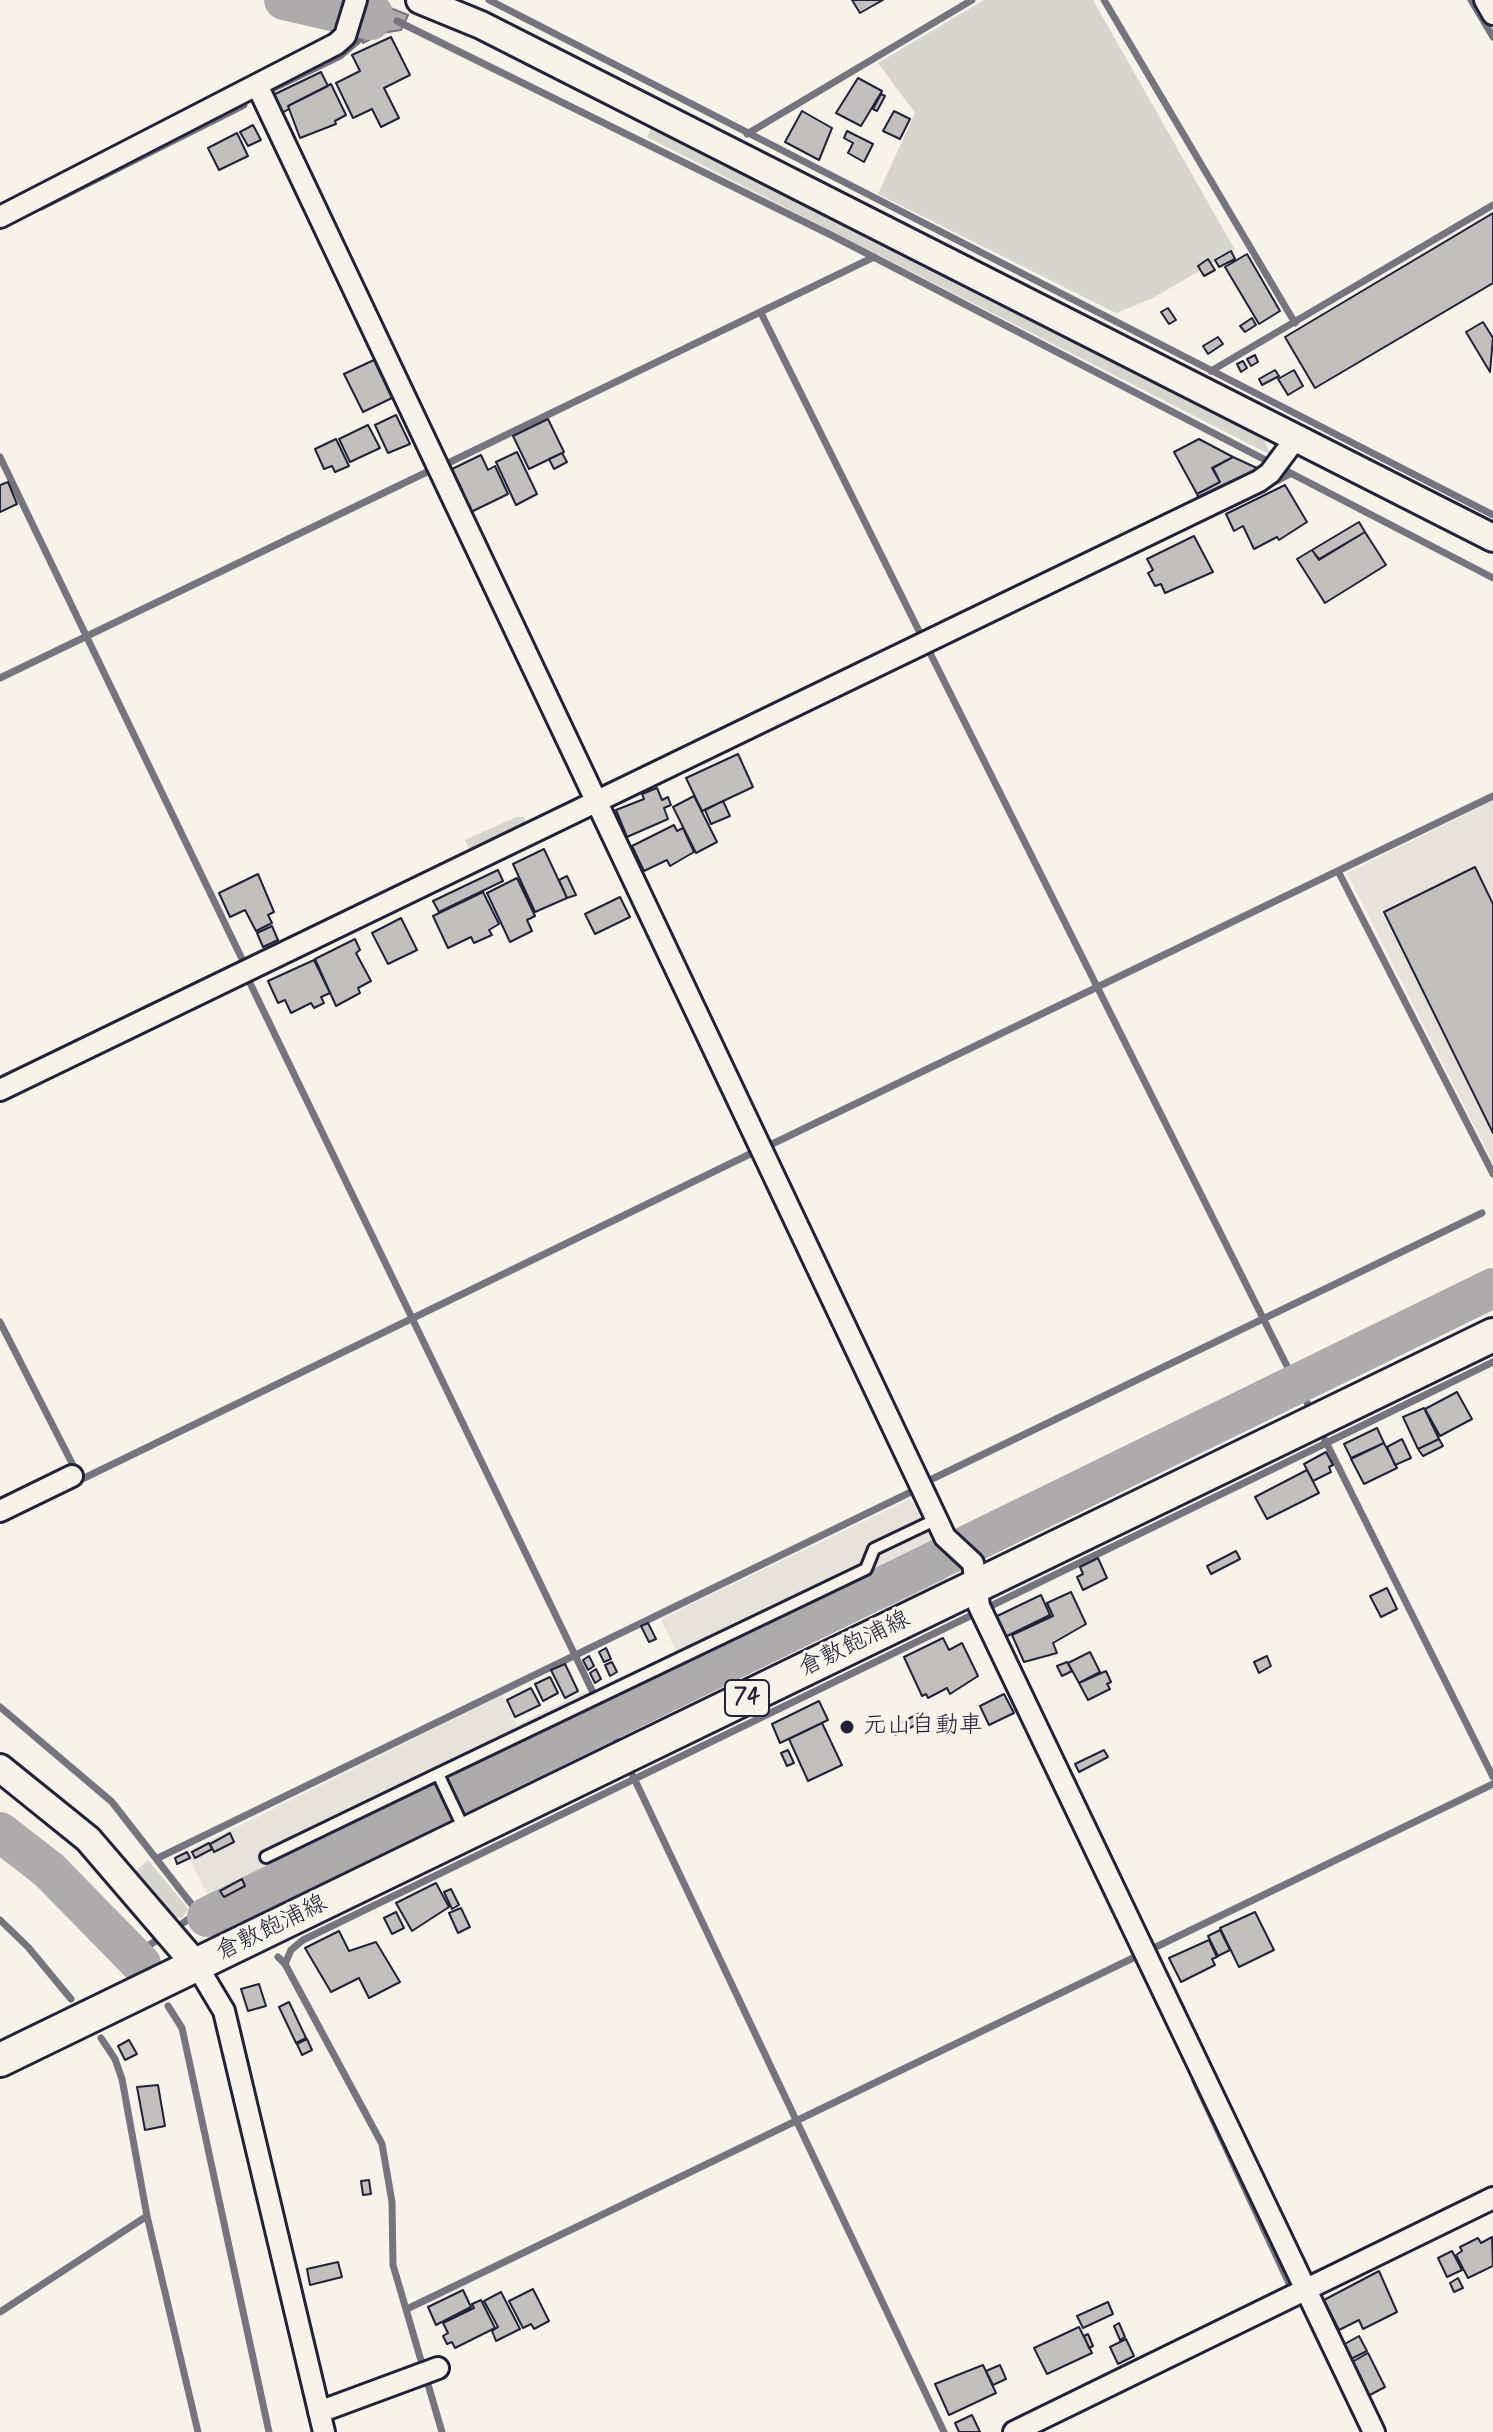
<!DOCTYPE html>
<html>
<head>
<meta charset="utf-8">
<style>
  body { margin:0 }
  canvas { display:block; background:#f7f3e8 }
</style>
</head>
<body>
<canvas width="1493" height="2432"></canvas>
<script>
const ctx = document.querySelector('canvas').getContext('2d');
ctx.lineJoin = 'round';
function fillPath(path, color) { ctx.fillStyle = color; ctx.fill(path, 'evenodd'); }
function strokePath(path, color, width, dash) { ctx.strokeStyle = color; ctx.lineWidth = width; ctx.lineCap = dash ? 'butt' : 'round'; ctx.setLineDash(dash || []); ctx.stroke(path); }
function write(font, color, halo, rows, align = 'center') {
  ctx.font = font + ' Mynerve,"Klee One",sans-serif'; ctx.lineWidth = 6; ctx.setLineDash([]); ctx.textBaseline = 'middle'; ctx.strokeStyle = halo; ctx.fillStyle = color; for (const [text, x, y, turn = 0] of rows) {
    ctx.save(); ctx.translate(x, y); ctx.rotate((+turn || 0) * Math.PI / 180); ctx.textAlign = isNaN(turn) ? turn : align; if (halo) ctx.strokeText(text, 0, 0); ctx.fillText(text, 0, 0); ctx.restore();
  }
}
fillPath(new Path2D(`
  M1493,801V1163L1347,873Z
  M910,1499L939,1549L647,1690L644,1684L604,1703L598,1689L676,1651L661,1619Z
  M586,1691L595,1710L211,1901L186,1852L502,1695L517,1725Z`), '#e7e3db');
fillPath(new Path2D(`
  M984,0H1093L1235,250L1153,298L1116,313L878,194L915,113L878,63Z
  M653,124L1261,433L1271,455L647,137Z
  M516,817H524L529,828L472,855L465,840Z
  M944,1566L951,1567L945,1585L887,1614L878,1598Z
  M607,1730L614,1745L523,1789L517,1787V1776Z
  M148,1860L186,1906L188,1910L182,1918L169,1917L132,1874Z`), '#d8d5cf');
const water = new Path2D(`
  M373,1L408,15L401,30L382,33L363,43L362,11Z`);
fillPath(water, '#aeabad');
strokePath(water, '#76747f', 2);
strokePath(new Path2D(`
  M489,0L1493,515
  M1104,0L1295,323
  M1471,0L1493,37
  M397,21L833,236L1493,578
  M270,90L340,56L367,33
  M747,134L972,0
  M41,207L244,105
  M761,313L921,635
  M1211,371L1493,205
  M0,457L243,961
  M444,465L874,257
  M1267,486L1290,474
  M928,649L1296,1384
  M0,678L427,472
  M1338,871L1493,1174
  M249,981L616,1740
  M768,1146L1493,796
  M0,1322L76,1471
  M1298,1383L1309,1407
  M1325,1440L1493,1777
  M930,1480L1482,1213
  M72,1484L750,1154
  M0,1707L112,1802L196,1910L207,1917
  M633,1776L944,2432
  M158,1858L913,1491
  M235,1906L247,1925
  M0,1920L28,1947L71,1999
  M183,1923L199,1912
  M133,1956L157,1940
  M278,1957L285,1964L382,2144L392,2202L393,2265L442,2432
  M285,1964L291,1950L303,1940L1493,1362
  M168,2006L182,2028L269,2432
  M101,2038L115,2059L122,2079L147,2216L198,2432
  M1195,2081L1294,2294
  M407,2309L1493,1784
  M0,2312L147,2216`), '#76747f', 7);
strokePath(new Path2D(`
  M284,0L371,20L373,14
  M0,1832L49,1870L141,1964
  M207,1917L1493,1288`), '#aeabad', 40);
const building = new Path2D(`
  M852,0H883L860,13Z
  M391,37L410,75L384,88L399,118L381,127L372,109L353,118L336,83L360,71L352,55Z
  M321,72L328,86L288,106L289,109L280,114L271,96Z
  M858,78L882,91L861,126L836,113Z
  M331,84L346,115L335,121L336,124L300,138L288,106Z
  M881,94L885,96L877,111L873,109Z
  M802,111L832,128L819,160L785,142Z
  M894,111L910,119L900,139L883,131Z
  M253,125L261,140L248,146L240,132Z
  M847,131L873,144L864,162L848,153L853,143L844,138Z
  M237,133L248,156L219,170L208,148Z
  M1493,213V283L1315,388L1285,337Z
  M1231,251L1235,259L1219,267L1215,260Z
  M1247,254L1280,311L1259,324L1225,267Z
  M1208,259L1215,270L1204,276L1198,266Z
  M1168,308L1176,320L1169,324L1161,312Z
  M1252,318L1256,325L1245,332L1240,326Z
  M1483,322L1493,338L1490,372L1466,332Z
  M1218,337L1223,344L1208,354L1203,346Z
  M1255,355L1258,362L1251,366L1247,359Z
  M374,360L392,398L363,412L344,374Z
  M1243,361L1247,368L1241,372L1237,364Z
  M1275,370L1279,376L1262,385L1259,379Z
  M1294,370L1303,386L1288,395L1278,379Z
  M396,415L410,444L388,453L375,425Z
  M548,419L564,452L529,469L513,436Z
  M368,425L380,448L350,462L339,439Z
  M336,439L349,466L335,472L332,466L324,469L315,449Z
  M1199,439L1233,457L1212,468L1220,482L1197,494L1174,452Z
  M517,452L537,494L516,505L496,462Z
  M562,453L567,462L554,469L549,459Z
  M481,455L488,470L495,466L508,494L471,512L458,492L462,490L452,469Z
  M1233,457L1259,469L1198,497L1197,494L1220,482L1213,468Z
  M8,482L17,504L0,512V485Z
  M1285,485L1307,522L1279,540L1277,537L1254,549L1243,526L1234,531L1226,514Z
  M1359,522L1365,532L1319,559L1312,550Z
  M1365,532L1386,565L1325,603L1297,559L1312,550L1319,560Z
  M1194,536L1213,572L1165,593L1161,584L1155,586L1148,573L1153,570L1147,559Z
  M738,754L753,787L702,811L686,778Z
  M657,788L662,800L668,797L671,805L664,808L668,819L627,837L616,810L644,799L642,794Z
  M694,796L717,842L696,853L673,807Z
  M723,801L730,816L711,824L705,810Z
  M674,825L677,831L683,828L694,852L670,866L667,860L644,871L632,846Z
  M544,849L567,898L535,912L513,864Z
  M1475,867L1493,904V1133L1384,912Z
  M498,870L503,881L439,912L433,901Z
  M258,874L274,912L268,915L272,923L256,931L245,910L230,917L219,893Z
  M567,876L576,895L567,898L559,880Z
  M517,878L535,916L527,920L532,931L510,942L487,893Z
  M483,892L499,924L489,930L492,935L474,943L471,937L448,948L433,916Z
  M620,897L630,917L595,934L585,914Z
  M401,918L417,950L388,964L372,933Z
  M272,926L278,940L263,947L257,933Z
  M355,939L360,950L356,953L371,981L358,988L360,993L336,1006L315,959Z
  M314,960L330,993L321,997L324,1003L314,1008L311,1003L291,1013L285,1000L278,1003L268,981Z
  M1457,1392L1472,1419L1440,1436L1425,1409Z
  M1424,1408L1439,1439L1418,1449L1403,1417Z
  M1377,1428L1384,1443L1351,1458L1344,1444Z
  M1402,1439L1411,1458L1395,1465L1387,1447Z
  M1439,1439L1443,1446L1423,1456L1418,1449Z
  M1384,1443L1397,1468L1364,1484L1351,1459Z
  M1326,1452L1333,1465L1329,1467L1331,1472L1313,1481L1304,1464Z
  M1307,1470L1319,1493L1267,1519L1255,1497Z
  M1236,1551L1240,1559L1211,1574L1207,1566Z
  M1098,1558L1107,1578L1083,1590L1077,1577L1083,1574L1080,1567Z
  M1387,1588L1397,1609L1381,1617L1370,1596Z
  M1071,1592L1086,1624L1053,1643L1057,1653L1024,1662L1012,1635L1053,1616L1047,1603Z
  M1041,1595L1050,1615L1003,1638L993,1618Z
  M648,1623L656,1639L649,1642L641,1626Z
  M943,1638L949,1650L962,1643L978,1676L950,1694L947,1688L928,1698L926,1694L922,1696L904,1657Z
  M606,1648L611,1659L604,1662L599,1652Z
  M1090,1652L1100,1672L1079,1683L1068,1663Z
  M589,1656L594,1666L588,1670L583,1660Z
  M1267,1656L1271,1666L1259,1673L1254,1662Z
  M612,1662L617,1672L610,1676L605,1665Z
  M1067,1662L1072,1671L1062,1676L1057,1666Z
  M565,1664L578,1691L565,1698L551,1670Z
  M596,1669L601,1679L595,1683L590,1673Z
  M1106,1671L1111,1682L1107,1684L1110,1689L1088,1700L1079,1683Z
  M550,1677L558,1693L543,1701L535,1684Z
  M531,1688L540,1705L515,1717L507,1700Z
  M1004,1694L1014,1713L989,1725L980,1706Z
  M819,1701L828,1720L780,1743L772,1724Z
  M920,1713L924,1721L895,1735L892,1727Z
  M822,1723L842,1765L808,1781L789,1739Z
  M788,1750L794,1763L787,1766L781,1753Z
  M1104,1750L1108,1757L1079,1772L1075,1764Z
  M230,1833L234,1842L214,1852L210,1844Z
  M209,1843L212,1849L195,1858L192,1852Z
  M187,1852L190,1858L177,1864L175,1858Z
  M242,1879L245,1886L224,1897L220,1891Z
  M436,1883L449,1907L412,1931L396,1903Z
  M451,1889L459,1905L452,1909L444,1892Z
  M461,1908L470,1927L458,1933L449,1913Z
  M396,1912L404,1928L392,1934L384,1918Z
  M1255,1912L1274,1950L1239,1967L1220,1928Z
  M1220,1930L1230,1950L1218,1956L1208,1936Z
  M339,1931L349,1951L376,1942L400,1982L369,1998L359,1978L331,1992L305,1948Z
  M1209,1940L1217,1957L1212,1959L1215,1965L1181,1982L1169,1958Z
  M259,1984L266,2006L248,2011L241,1989Z
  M289,2002L306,2038L296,2043L279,2007Z
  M307,2039L312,2050L302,2055L297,2044Z
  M129,2040L137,2054L125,2060L118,2046Z
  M158,2085L165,2126L145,2130L137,2087Z
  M369,2180L371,2194L363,2195L361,2181Z
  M1492,2237L1493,2266L1468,2278L1456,2255L1462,2251L1460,2247L1478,2238L1481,2243Z
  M1452,2251L1462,2270L1447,2277L1438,2258Z
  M338,2262L342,2277L310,2285L307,2269Z
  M1379,2271L1397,2312L1363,2329L1359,2320L1339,2330L1324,2300Z
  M1458,2278L1463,2288L1454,2292L1450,2283Z
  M533,2289L549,2321L534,2329L531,2324L523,2328L509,2301Z
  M463,2290L471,2307L436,2325L428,2307Z
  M501,2292L520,2329L496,2341L492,2331L498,2327L484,2301Z
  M481,2300L495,2328L455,2348L452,2342L447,2344L443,2336L448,2333L443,2323L474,2308L472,2304Z
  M1108,2302L1113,2314L1083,2328L1077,2316Z
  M1119,2323L1125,2337L1120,2340L1114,2326Z
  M1079,2327L1092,2353L1047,2374L1034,2348Z
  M1088,2334L1093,2346L1089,2348L1084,2336Z
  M1359,2336L1367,2351L1351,2359L1343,2345Z
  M1126,2339L1134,2356L1118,2364L1110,2347Z
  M1368,2353L1385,2387L1368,2396L1352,2362Z
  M983,2365L996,2393L949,2415L935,2384Z
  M1000,2365L1006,2379L993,2385L986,2371Z
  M972,2415L980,2432H959L955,2423Z`);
fillPath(building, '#c2bfbd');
strokePath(building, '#22223b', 2);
const service = new Path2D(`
  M464,1829L438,1774L866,1569L874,1549L937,1519
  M266,1857L438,1774`);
const minor = new Path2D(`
  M1485,0L1493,14
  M258,87L945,1537L973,1563L979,1606L1374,2432
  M0,217L336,44L345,36L356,0
  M0,1090L1259,481L1270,473L1296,438
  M0,1511L72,1476
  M197,1966L224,2011L324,2432
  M319,2412L438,2368
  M1014,2432L1493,2198`);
const tertiary = new Path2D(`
  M420,0L481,25L1493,538
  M0,1768L88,1839L197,1966`);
const primary = new Path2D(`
  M0,2060L1493,1335`);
strokePath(service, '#22223b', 16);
strokePath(minor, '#22223b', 26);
strokePath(tertiary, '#22223b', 32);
strokePath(primary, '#22223b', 38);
strokePath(service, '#f7f3e8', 10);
strokePath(minor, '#f7f3e8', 20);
strokePath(tertiary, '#f7f3e8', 26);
strokePath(primary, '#f7f3e8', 32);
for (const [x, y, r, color] of [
  [847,1727,8,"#22223b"]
]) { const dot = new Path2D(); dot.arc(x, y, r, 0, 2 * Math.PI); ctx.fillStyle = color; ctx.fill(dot); strokePath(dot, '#f7f3e8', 3); }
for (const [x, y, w] of [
  [747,1698,44]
]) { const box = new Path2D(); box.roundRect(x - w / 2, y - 18, w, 36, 6); ctx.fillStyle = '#f7f3e8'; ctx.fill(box); strokePath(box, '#22223b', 2); }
write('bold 22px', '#22223b', null, [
  ["74",747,1698]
]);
write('24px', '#22223b', '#f7f3e8', [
  ["倉敷飽浦線",855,1645,-26],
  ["倉敷飽浦線",272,1929,-26]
]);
write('24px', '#22223b', '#f7f3e8', [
  ["元山自動車",863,1727]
], 'left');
</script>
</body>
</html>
